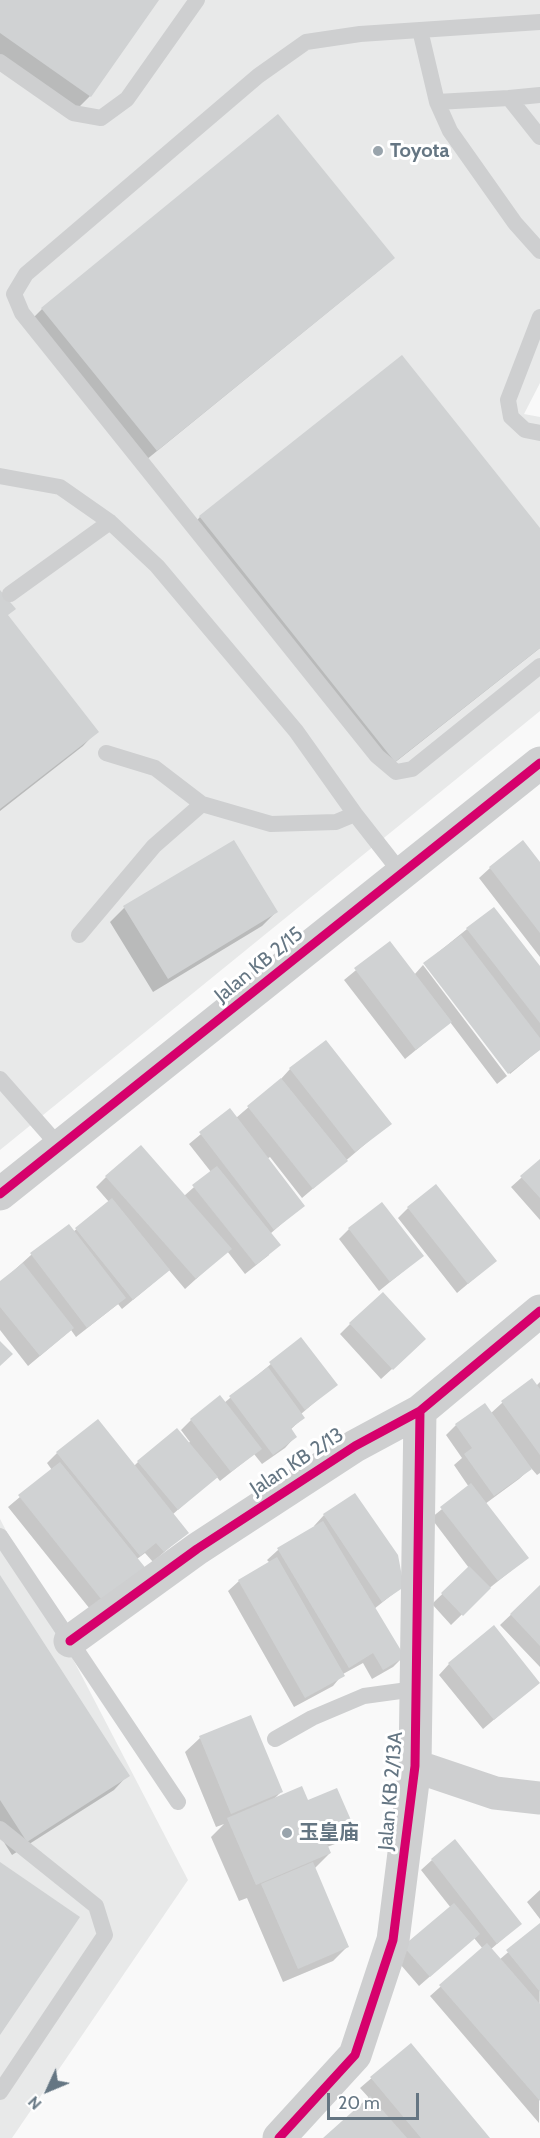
<!DOCTYPE html>
<html>
<head>
<meta charset="utf-8">
<style>
  body { margin:0 }
  #map { position:relative; width:540px; height:2138px; overflow:hidden; background:#f9f9f9; font-family:Cabin,sans-serif }
  canvas { display:block }
  .north { position:absolute; left:18px; top:2060px; width:60px; height:60px; -webkit-text-stroke:4px #fff; paint-order:stroke; rotate:226deg; font-size:16px; font-weight:700; line-height:24px; text-align:center; color:#657683 }
  .north::after { content:''; display:block; margin:auto; width:21px; height:27px; background:#657683; clip-path:polygon(50% 0,100% 100%,50% 72%,0 100%) }
  .scale { position:absolute; left:327px; top:2093px; width:92px; height:27px; box-sizing:border-box; border:3px solid #657683; border-top:0; padding-left:8px; font-size:18px; line-height:21px; white-space:nowrap; color:#657683; -webkit-text-stroke:4px #fff; paint-order:stroke }
</style>
</head>
<body>
<div id="map">
<canvas width="540" height="2138"></canvas>
<div class="north">N</div>
<div class="scale">20 m</div>
</div>
<script>
const ctx = document.querySelector('canvas').getContext('2d');
ctx.lineJoin = 'round';
function fillPath(path, color) { ctx.fillStyle = color; ctx.fill(path, 'evenodd'); }
function strokePath(path, color, width, dash) { ctx.strokeStyle = color; ctx.lineWidth = width; ctx.lineCap = dash ? 'butt' : 'round'; ctx.setLineDash(dash || []); ctx.stroke(path); }
function write(font, color, halo, rows, align = 'center') {
  ctx.font = font + ' Cabin,"Noto Sans SC",sans-serif'; ctx.lineWidth = 6; ctx.setLineDash([]); ctx.textBaseline = 'middle'; ctx.strokeStyle = halo; ctx.fillStyle = color; for (const [text, x, y, turn = 0] of rows) {
    ctx.save(); ctx.translate(x, y); ctx.rotate((+turn || 0) * Math.PI / 180); ctx.textAlign = isNaN(turn) ? turn : align; if (halo) ctx.strokeText(text, 0, 0); ctx.fillText(text, 0, 0); ctx.restore();
  }
}
fillPath(new Path2D(`
  M0,0H540V383L524,414L540,417V711L0,1150Z
  M0,1519L188,1880L12,2138H0Z`), '#e8e9e9');
fillPath(new Path2D(`
  M0,0H157L90,96L76,110L0,57Z
  M382,268L146,460L32,319L42,309Z
  M200,517L540,530V648L384,771L190,527Z
  M0,592L6,616L97,731L83,746L0,811Z
  M540,864V957L479,878L490,868Z
  M124,908L276,912L262,926L153,992L110,922Z
  M467,929L540,969V1049L510,1074L425,963Z
  M389,943L414,975L423,965L507,1076L497,1084L450,1022L405,1059L344,980Z
  M326,1042L390,1123L302,1198L270,1157L267,1159L303,1205L270,1234L269,1255L245,1274L227,1251L185,1289L169,1270L122,1309L118,1304L76,1337L71,1330L28,1366L0,1330V1283L31,1255L69,1226L73,1232L109,1202L96,1187L106,1177L184,1196L211,1172L189,1144L230,1110L236,1118L280,1080L290,1069Z
  M540,1161V1220L511,1187Z
  M408,1208L495,1261L457,1293L398,1218Z
  M349,1229L422,1256L379,1291L339,1239Z
  M350,1324L414,1349L381,1379L340,1334Z
  M301,1339L336,1384L301,1414L303,1418L290,1430L295,1437L285,1448L262,1464L254,1454L220,1481L216,1476L172,1515L187,1532L153,1562L145,1553L137,1559L98,1619L8,1507L52,1470L47,1463L57,1453L134,1466L138,1462L188,1443L190,1442L181,1430L191,1420L224,1403Z
  M532,1381L536,1386L540,1382V1473L537,1475L531,1468L519,1479L485,1504L527,1558L487,1590L451,1625L432,1604L469,1568L431,1518L469,1487L454,1465L462,1458L446,1435L456,1425L490,1414L502,1403Z
  M324,1515L403,1586L374,1609L403,1657L393,1667L372,1679L363,1663L343,1674L333,1686L294,1707L228,1591L239,1581L270,1563L267,1560L278,1550L315,1527L314,1526Z
  M0,1578L128,1775L114,1790L12,1855L0,1836Z
  M540,1587V1667L500,1625Z
  M449,1664L538,1682L483,1729L439,1675Z
  M200,1738L281,1792L273,1800L307,1802L352,1826L335,1844L327,1847L330,1853L314,1869L348,1946L333,1961L283,1982L247,1898L239,1901L211,1837L224,1824L216,1827L185,1752Z
  M432,1860L520,1924L490,1950L499,1960L540,1925L539,2123L430,1996L483,1949L474,1938L419,1986L394,1957L451,1908L421,1870Z
  M540,1890V1919L527,1902Z
  M410,2045L488,2138H325L370,2099L360,2088Z`), '#0003');
fillPath(new Path2D(`
  M0,0H159L91,97L0,33Z
  M278,114L395,258L157,451L41,308Z
  M402,355L540,528V648L395,762L199,516Z
  M0,590L16,609L8,615L99,732L0,809Z
  M234,840L278,912L168,979L123,906Z
  M523,840L540,862V933L489,867Z
  M494,907L540,966V1023L466,928Z
  M461,935L540,1038V1050L508,1074L423,963Z
  M390,941L452,1022L416,1050L354,968Z
  M326,1040L392,1124L355,1152L289,1068Z
  M281,1078L348,1161L313,1189L247,1106Z
  M230,1108L305,1206L274,1230L199,1132Z
  M141,1145L232,1249L196,1279L105,1176Z
  M540,1159V1198L520,1176Z
  M217,1166L281,1245L256,1265L192,1185Z
  M436,1184L497,1261L468,1284L407,1207Z
  M112,1198L170,1270L133,1300L75,1228Z
  M382,1202L424,1256L390,1282L348,1228Z
  M69,1224L126,1298L87,1328L30,1253Z
  M23,1263L74,1328L40,1356L0,1307V1281Z
  M383,1292L426,1339L393,1370L349,1323Z
  M301,1337L338,1385L305,1410L269,1362Z
  M0,1341L13,1354L0,1366Z
  M268,1367L305,1418L291,1428L297,1437L273,1455L229,1396Z
  M532,1378L540,1389V1455L501,1401Z
  M220,1395L262,1449L231,1472L190,1419Z
  M485,1403L532,1469L494,1496L464,1454L472,1448L455,1424Z
  M98,1419L189,1533L164,1552L156,1543L140,1556L56,1452Z
  M177,1428L218,1477L178,1510L137,1461Z
  M60,1462L152,1576L109,1609L18,1495Z
  M471,1483L529,1558L498,1581L440,1507Z
  M355,1493L398,1555L404,1587L382,1602L323,1514Z
  M323,1521L405,1657L383,1670L373,1653L349,1668L277,1548Z
  M277,1557L345,1676L305,1698L238,1580Z
  M469,1566L491,1588L463,1616L441,1593Z
  M0,1575L130,1776L27,1842L0,1800Z
  M540,1585V1646L510,1614Z
  M494,1625L540,1683L494,1720L448,1663Z
  M251,1715L283,1792L231,1814L199,1736Z
  M302,1786L308,1800L337,1788L354,1827L325,1839L331,1853L256,1885L227,1818Z
  M455,1839L522,1924L497,1944L431,1859Z
  M0,1862L80,1917L0,2035Z
  M313,1862L349,1947L298,1969L261,1884Z
  M454,1903L480,1934L430,1977L403,1946Z
  M540,1923V1992L506,1950Z
  M487,1943L540,2004V2101L439,1985Z
  M411,2043L490,2138H421L370,2077Z
  M370,2096L407,2138H323Z`), '#d0d2d3');
strokePath(new Path2D(`
  M540,22L360,34L306,42L258,76L26,274L14,294L22,313L377,756L396,772L412,769L540,666
  M420,30L437,102L450,131L515,223L540,251
  M0,62L73,113L101,118L127,99L197,0
  M540,95L509,98L540,137
  M437,102L509,98
  M540,317L508,400L511,417L525,430L540,433
  M0,476L60,487L110,522L157,566L296,731L355,814L402,874
  M10,594L110,522
  M106,753L155,768L202,804L271,824L336,822L355,814
  M79,935L154,846L202,804
  M0,1079L59,1146
  M0,1536L178,1802
  M275,1739L312,1718L364,1696L415,1689
  M0,1829L96,1906L105,1935L0,2092`), '#cecfd0', 16);
strokePath(new Path2D(`
  M0,1194L540,763
  M70,1641L197,1549L355,1446L420,1411L540,1311
  M415,1766L495,1793L540,1798
  M279,2138L355,2055L393,1940L415,1766L420,1411`), '#cecfd0', 33);
strokePath(new Path2D(`
  M0,1194L540,763
  M70,1641L197,1549L355,1446L420,1411L540,1311
  M279,2138L355,2055L393,1940L415,1766L420,1411`), '#d6006c', 9);
for (const [x, y, r, color] of [
  [378,151,6,"#99a4ac"],
  [287,1833,6,"#99a4ac"]
]) { const dot = new Path2D(); dot.arc(x, y, r, 0, 2 * Math.PI); ctx.fillStyle = color; ctx.fill(dot); strokePath(dot, '#fff', 2); }
write('bold 20px', '#657683', '#fff', [
  ["Toyota",390,151],
  ["玉皇庙",299,1833]
], 'left');
write('20px', '#657683', '#fff', [
  ["Jalan KB 2/15",259,965,-39],
  ["Jalan KB 2/13",297,1462,-33],
  ["Jalan KB 2/13A",391,1791,-85]
]);
</script>
</body>
</html>
